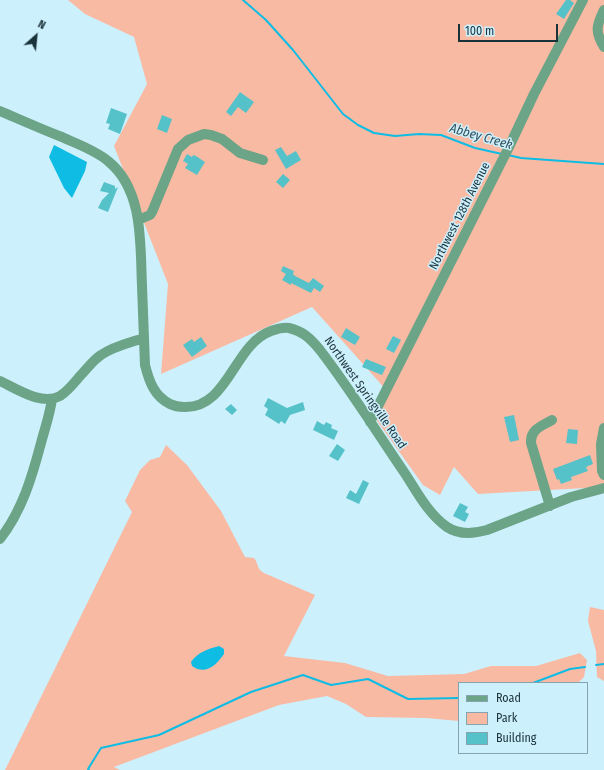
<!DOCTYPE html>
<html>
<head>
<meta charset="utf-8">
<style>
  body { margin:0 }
  #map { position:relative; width:604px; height:770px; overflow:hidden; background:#cdf0fd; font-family:"Fira Sans Condensed",sans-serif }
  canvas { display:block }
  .legend { position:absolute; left:458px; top:682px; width:130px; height:72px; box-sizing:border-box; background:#cdf0fd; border:1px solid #85a4af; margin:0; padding:5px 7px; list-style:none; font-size:12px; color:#1a323a }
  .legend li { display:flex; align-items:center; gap:8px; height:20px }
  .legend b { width:20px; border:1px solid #85a4af }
  .north { position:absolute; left:16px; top:16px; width:40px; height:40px; -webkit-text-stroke:3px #cdf0fd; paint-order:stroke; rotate:27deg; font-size:11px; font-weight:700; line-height:16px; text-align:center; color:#1a323a }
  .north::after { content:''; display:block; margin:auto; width:14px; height:18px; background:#1a323a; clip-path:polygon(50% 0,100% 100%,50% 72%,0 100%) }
  .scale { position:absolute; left:458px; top:24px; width:100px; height:18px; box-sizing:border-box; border:2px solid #1a323a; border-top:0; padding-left:5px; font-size:12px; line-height:14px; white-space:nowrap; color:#1a323a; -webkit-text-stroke:3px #cdf0fd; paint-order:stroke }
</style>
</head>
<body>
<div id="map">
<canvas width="604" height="770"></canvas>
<ul class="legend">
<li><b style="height:5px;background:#6ba486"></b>Road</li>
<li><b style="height:11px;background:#f9baa4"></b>Park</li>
<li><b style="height:11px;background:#54c2c8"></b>Building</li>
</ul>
<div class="north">N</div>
<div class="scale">100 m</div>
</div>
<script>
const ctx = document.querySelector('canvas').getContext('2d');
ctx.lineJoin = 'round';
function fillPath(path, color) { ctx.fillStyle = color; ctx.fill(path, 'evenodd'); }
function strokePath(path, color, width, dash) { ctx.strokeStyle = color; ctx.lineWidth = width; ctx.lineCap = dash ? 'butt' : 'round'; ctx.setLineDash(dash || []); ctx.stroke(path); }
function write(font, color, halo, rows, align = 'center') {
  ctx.font = font + ' "Fira Sans Condensed",sans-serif'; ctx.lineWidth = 3; ctx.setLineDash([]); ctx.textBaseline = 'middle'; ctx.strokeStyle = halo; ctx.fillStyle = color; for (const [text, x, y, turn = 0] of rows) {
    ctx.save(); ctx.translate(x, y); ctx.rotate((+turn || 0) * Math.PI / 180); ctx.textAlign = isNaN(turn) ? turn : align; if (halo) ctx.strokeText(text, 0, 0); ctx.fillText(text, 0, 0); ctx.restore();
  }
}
fillPath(new Path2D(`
  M68,0H604V487L478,494L454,467L440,495L423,485L375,418L388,392L312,307L161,374L168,284L114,146L147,84L134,37L85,14Z
  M166,445L187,465L221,511L245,557L254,558C259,564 256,568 264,573L315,595L284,656L345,663L388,676L464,674L491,666H536L580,653L587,660L584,677L578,683H459V721L426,718L366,717L346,704L327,696L279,705L114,767L120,770H5L132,512L125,501L140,470L150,460L160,457Z
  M590,607L604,610V681L597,677L596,651L588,621Z`), '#f9baa4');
fillPath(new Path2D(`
  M54,145L87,162L85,171L72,198L64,188L49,157Z
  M219,646L224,649V654C217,664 206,676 192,666L191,662C198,652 208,649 219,646Z`), '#0ebce4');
strokePath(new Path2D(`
  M243,0L266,20L293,50L343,114L358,125L374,133L395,136L419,134L441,135L475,148L502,154
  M508,155L521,158L604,164
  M596,665L604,664
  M533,683L570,669L585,667
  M89,770L88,769L101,748L159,735L251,692L303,675L331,685L368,679L408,699L459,698`), '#0ebce4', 2);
fillPath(new Path2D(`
  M566,0H570L574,3L564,19L556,14Z
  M240,92L254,102L246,113L238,107L231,116L226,112Z
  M111,108L127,114L120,134L108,129L110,124L106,123Z
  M162,115L172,119L167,133L157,129Z
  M281,147L287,156L296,151L301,160L286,169L275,150Z
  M187,154L192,157L193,155L196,156L205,162L197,175L185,168L188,164L183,161Z
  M283,174L290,180L283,188L276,182Z
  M104,182L115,186V189L118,187L108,212L98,208L102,200L109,193L100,191Z
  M283,266L294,271L293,274L295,276L309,283L313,278L324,286L320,292L314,288L311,293L291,283V285L282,280L286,274L281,271Z
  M346,328L360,337L355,345L341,337Z
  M393,336L401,340L394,353L386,349Z
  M201,337L207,346L192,357L183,345L192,339L194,342Z
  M366,359L386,367L382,375L362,367Z
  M268,398L287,408L303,402L305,410L290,415L285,424L281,421L279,424L265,415L268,409L264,406Z
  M231,404L237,410L232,415L225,409Z
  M514,415L519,440L510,442L504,417Z
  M317,421L324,425L326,422L332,425L331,428L338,431L334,440L313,430Z
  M568,429L578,430L577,444L566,443Z
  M337,444L345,450L338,461L329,456Z
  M590,455L593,464L586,467L588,471L571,477L572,480L561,484L559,479L557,480L553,469Z
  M363,480L369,483L359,504L346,498L350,490L356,494Z
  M460,503L468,507L465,512L469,514L465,522L453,516Z`), '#54c2c8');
strokePath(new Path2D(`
  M604,10C596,26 595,32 604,47
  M0,111C21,120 41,129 62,137C77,144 95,150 108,161C144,190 140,244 142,286C143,312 144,338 145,365C149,381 154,396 170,404C174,406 179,407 184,407C228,409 234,344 271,331C277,329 282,327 289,328C303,331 311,339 320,350C350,389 376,431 404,472C416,490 428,514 447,527C459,535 473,534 487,530L571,497L604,488
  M138,220L150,215L152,212L178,149L188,140L204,134L211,135L222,139L240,153L263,160
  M0,381C17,389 42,406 60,396C68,391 74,383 80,376C87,369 93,360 101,355C114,346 129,343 144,338
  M370,422L509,147L534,94L583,0
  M604,428L601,444L602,471L604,475
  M550,506L531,443C530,429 542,426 552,420
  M0,539C22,511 32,477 41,443C45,428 50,414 52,399`), '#6ba486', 10);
write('12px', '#1a323a', '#cdf0fd', [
  ["Northwest 128th Avenue",460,216,-63],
  ["Northwest Springville Road",365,393,55]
]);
write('italic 13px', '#33515b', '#cdf0fd', [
  ["Abbey Creek",481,137,16]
]);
</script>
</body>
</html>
